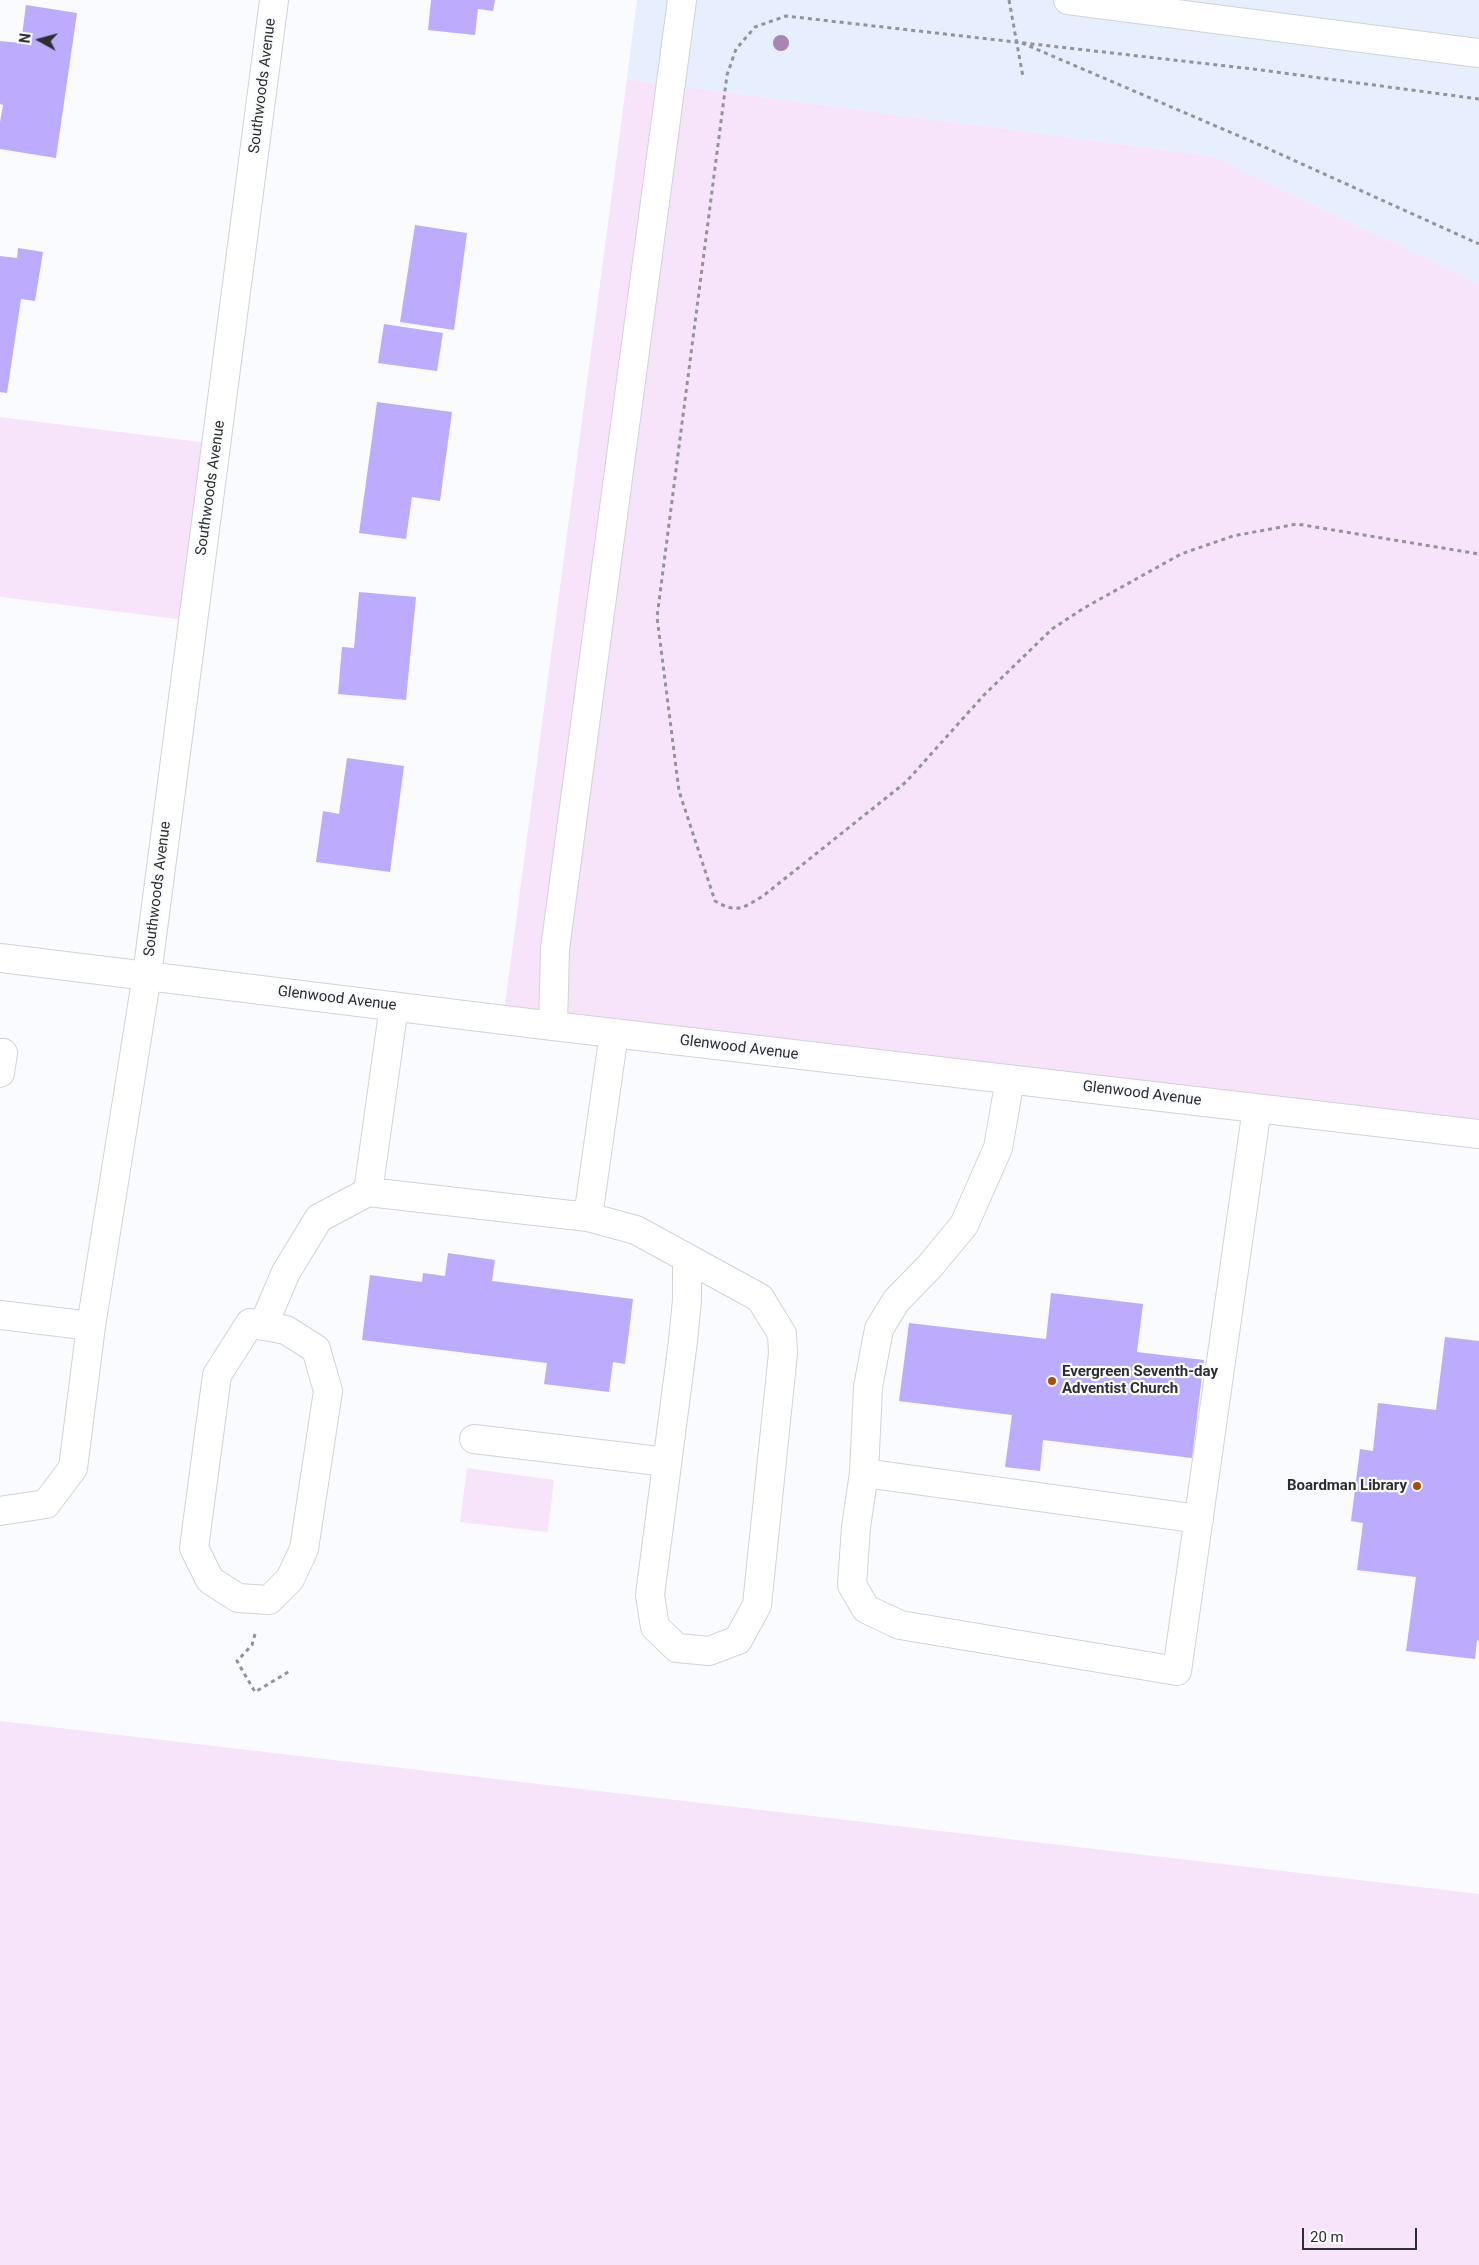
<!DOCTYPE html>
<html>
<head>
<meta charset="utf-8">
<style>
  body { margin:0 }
  #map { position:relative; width:1479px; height:2265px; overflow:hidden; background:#f9fbfe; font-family:Roboto,sans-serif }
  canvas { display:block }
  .north { position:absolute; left:15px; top:15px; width:50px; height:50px; -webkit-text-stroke:4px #f9fbfe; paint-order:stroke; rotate:277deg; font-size:14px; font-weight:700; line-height:20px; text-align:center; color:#2d2e32 }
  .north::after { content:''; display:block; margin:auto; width:18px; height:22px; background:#2d2e32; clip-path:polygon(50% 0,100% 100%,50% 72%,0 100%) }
  .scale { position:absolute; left:1302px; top:2228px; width:115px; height:22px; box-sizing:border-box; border:2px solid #2d2e32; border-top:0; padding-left:6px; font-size:15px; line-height:18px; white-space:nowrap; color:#2d2e32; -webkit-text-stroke:4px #f9fbfe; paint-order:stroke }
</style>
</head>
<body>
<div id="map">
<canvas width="1479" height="2265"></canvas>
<div class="north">N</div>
<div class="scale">20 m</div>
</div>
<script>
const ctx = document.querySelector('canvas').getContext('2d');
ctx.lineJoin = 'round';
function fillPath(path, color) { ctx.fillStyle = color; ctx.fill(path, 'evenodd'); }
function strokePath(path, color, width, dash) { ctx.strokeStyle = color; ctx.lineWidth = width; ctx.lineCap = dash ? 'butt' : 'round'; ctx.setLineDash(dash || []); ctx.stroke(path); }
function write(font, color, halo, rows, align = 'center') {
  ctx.font = font + ' Roboto,sans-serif'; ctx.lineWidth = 4.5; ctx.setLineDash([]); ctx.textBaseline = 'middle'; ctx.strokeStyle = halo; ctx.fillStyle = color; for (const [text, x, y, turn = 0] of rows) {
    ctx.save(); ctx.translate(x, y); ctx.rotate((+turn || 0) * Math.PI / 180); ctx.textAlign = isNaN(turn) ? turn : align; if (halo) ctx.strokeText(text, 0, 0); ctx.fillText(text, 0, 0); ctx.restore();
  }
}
fillPath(new Path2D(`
  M637,0H1479V284L1212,156L627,79Z`), '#e7eefd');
fillPath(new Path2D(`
  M627,79L1212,156L1479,284V1134L503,1020Z
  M0,417L216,444L193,621L0,597Z
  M467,1468L554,1480L548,1532L460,1522Z
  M0,1721L1479,1894V2265H0Z`), '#f7e4fa');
fillPath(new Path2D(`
  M431,0H495L493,11L478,9L475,35L428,30Z
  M26,5L77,13L56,158L0,149V122L3,105L0,104V41L21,43Z
  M415,225L467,233L454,330L400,322Z
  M18,248L43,252L35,301L21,299L7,393L0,392V256L17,258Z
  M384,324L443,333L437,371L378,363Z
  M377,402L452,412L440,501L412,497L406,539L359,533Z
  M359,592L416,597L406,700L338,694L342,647L354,648Z
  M347,758L404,766L390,872L316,862L323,811L339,814Z
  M448,1253L495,1260L492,1281L633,1299L625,1364L613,1362L609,1392L544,1384L547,1363L362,1340L370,1275L422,1282L423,1273L445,1276Z
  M1051,1293L1143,1304L1137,1352L1204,1360L1192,1458L1043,1440L1040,1471L1005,1467L1012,1415L899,1401L909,1323L1046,1339Z
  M1445,1337L1479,1341V1641L1477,1640L1475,1659L1406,1651L1416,1577L1357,1570L1363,1523L1351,1521L1360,1449L1373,1451L1378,1403L1436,1410Z`), '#bdabfe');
const minor = new Path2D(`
  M1068,0L1479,53
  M0,958L553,1026L1479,1134
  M394,1006L368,1192L588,1217L614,1033
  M553,1026L555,949L682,0
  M0,1053H3L0,1073
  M1010,1079L998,1148L964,1225L930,1266L896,1301L879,1329L868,1387L864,1473L856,1527L852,1585L866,1609L900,1625L1177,1671L1257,1108
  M588,1217L636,1230L760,1298L782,1334L783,1353L757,1605L738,1640L709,1651L677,1648L655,1627L650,1595L683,1341L687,1300V1259
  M0,1315L91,1326
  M250,1323L286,1330L316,1349L328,1391L304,1549L290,1579L269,1600L238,1598L210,1580L194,1548L217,1375Z
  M263,1326L286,1272L319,1218L368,1192
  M474,1439L667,1462
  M864,1473L1199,1519
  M0,1511L46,1504L73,1468L91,1326L147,975L274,0`);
strokePath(minor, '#cfd3db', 30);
strokePath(new Path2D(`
  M1009,0L1023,77
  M1022,43L1260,145L1479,244
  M1479,99L1253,69L786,16L755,27L736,49L727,75L657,617L679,791L715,901C737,914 743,908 763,896L906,782L984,695L1052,629L1084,608L1181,554L1233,536L1297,524L1479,554
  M255,1634L252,1645L237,1661L255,1692L290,1671`), '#939498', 3, [4, 4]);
strokePath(minor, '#fff', 28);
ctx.fillStyle = '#aa84b2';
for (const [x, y] of [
  [781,43]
]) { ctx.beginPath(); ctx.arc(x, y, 8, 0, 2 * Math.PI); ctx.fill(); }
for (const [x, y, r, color] of [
  [1052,1381,5,"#ac4c00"],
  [1417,1486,5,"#ac4c00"]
]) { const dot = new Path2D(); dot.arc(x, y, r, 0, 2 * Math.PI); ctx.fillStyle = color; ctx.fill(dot); strokePath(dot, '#f9fbfe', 2); }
write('15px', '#2d2e32', '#f9fbfe', [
  ["Southwoods Avenue",263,86,-83],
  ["Southwoods Avenue",211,488,-82],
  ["Southwoods Avenue",158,889,-83],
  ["Glenwood Avenue",337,999,7],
  ["Glenwood Avenue",739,1048,7],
  ["Glenwood Avenue",1142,1094,7]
]);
write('bold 15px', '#2d2e32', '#f9fbfe', [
  ["Evergreen Seventh-day",1062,1372],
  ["Adventist Church",1062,1389],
  ["Boardman Library",1407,1486,"right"]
], 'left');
</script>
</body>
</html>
